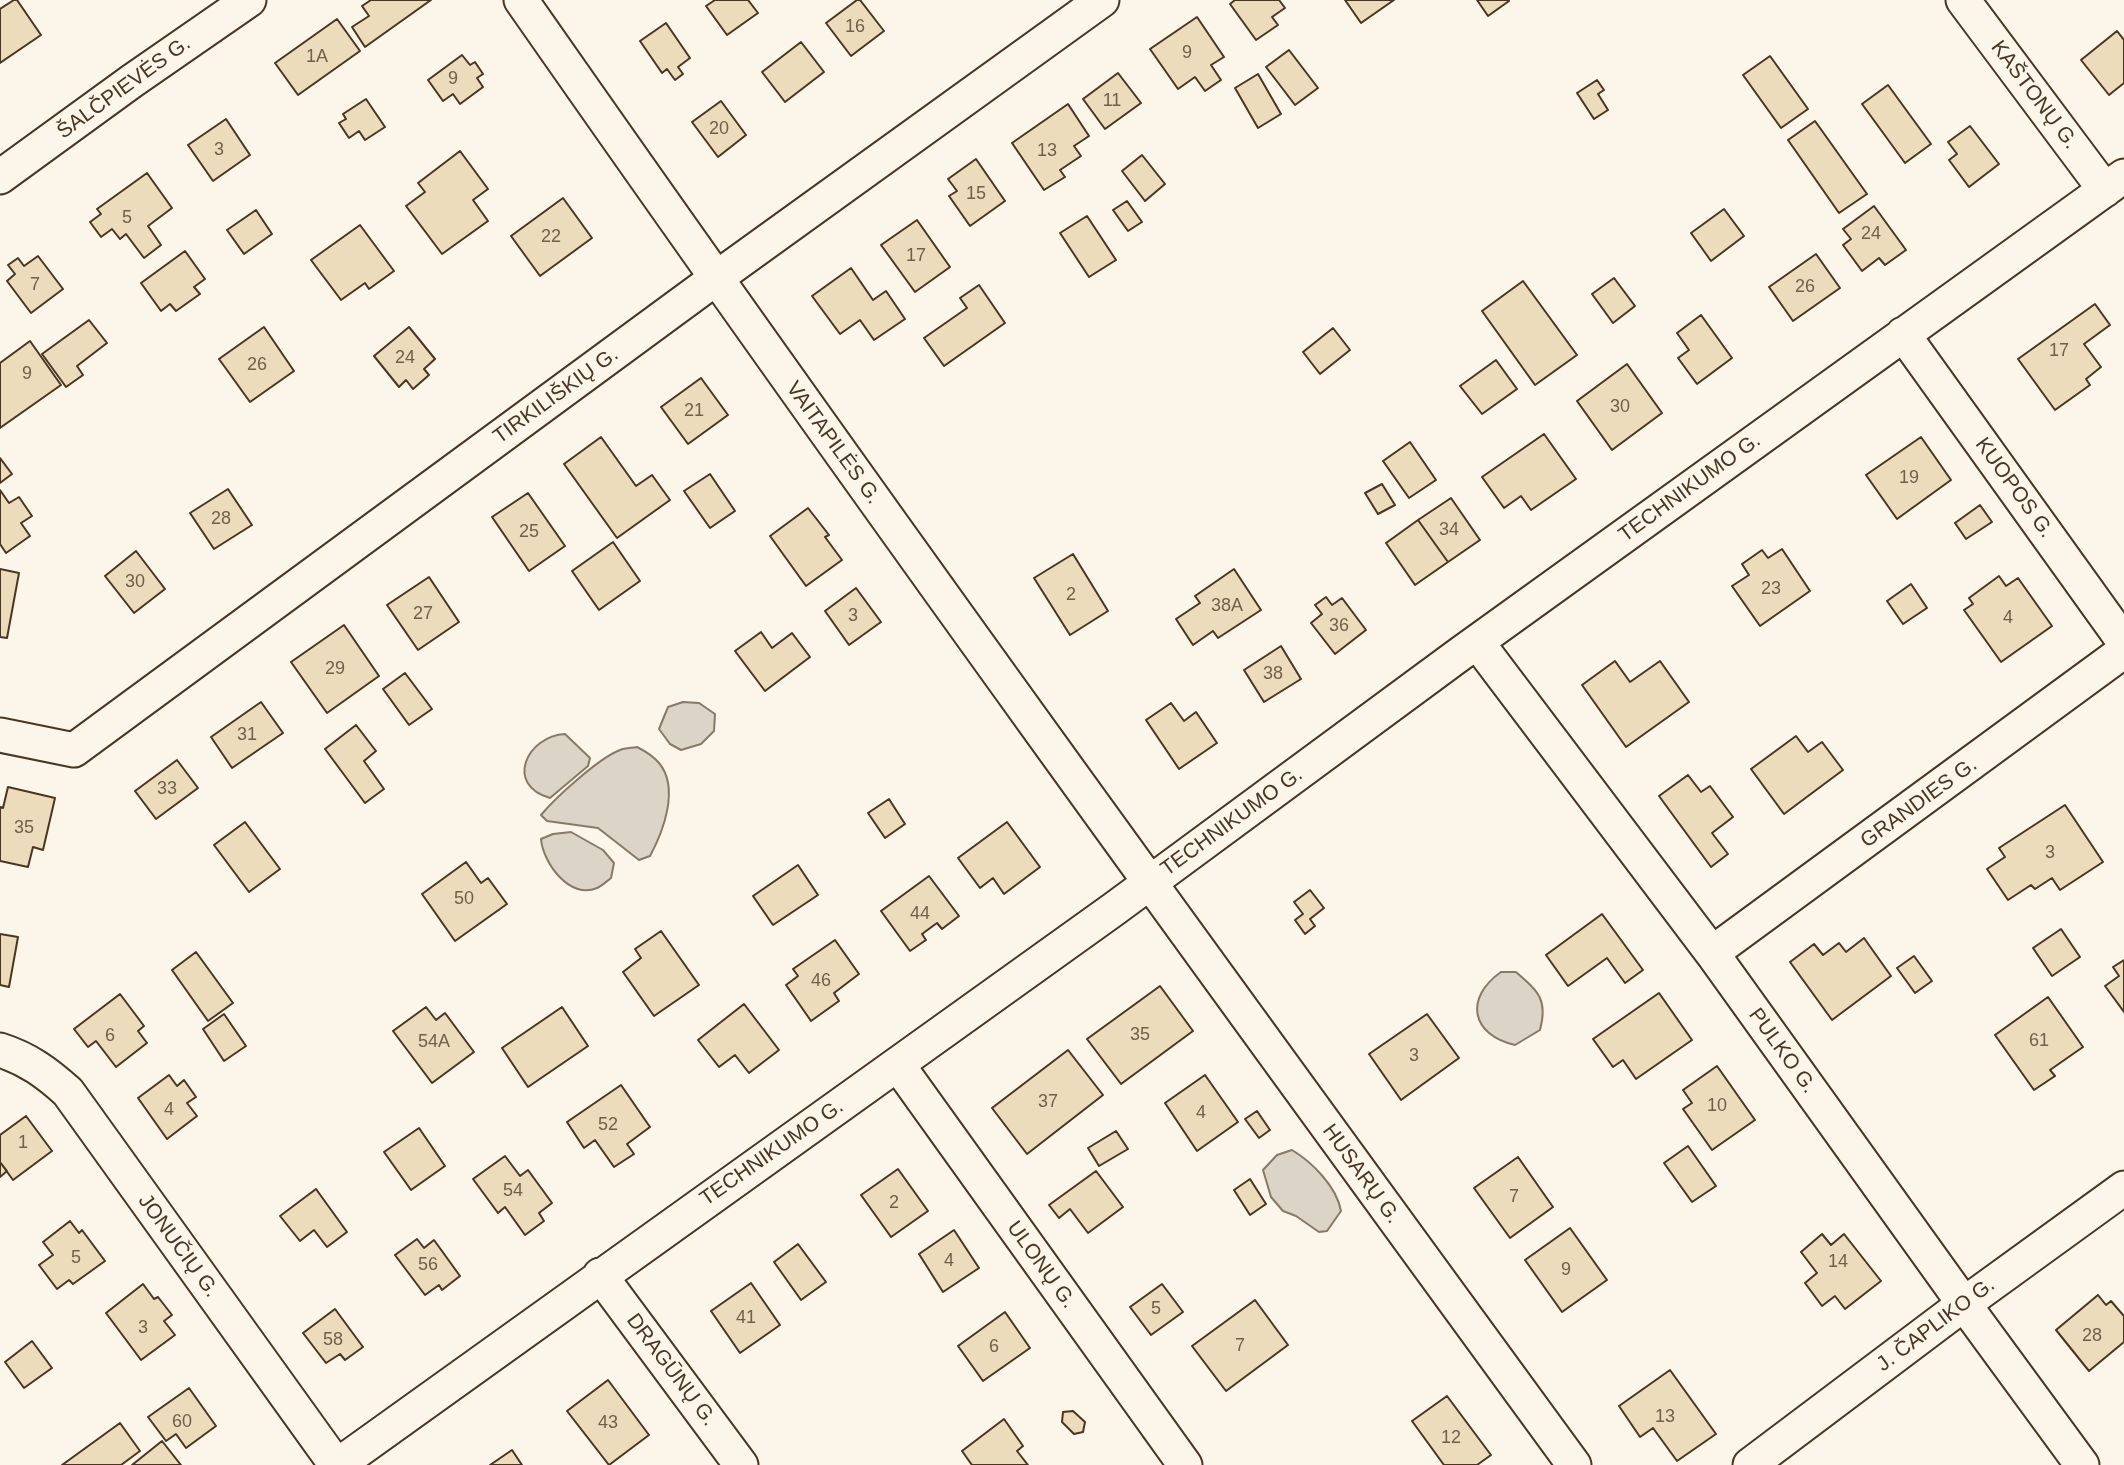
<!DOCTYPE html>
<html>
<head>
<meta charset="utf-8">
<style>
  body { margin:0 }
  canvas { display:block; background:#fbf6e9 }
</style>
</head>
<body>
<canvas width="2124" height="1465"></canvas>
<script>
const ctx = document.querySelector('canvas').getContext('2d');
ctx.lineJoin = 'round';
function fillPath(path, color) { ctx.fillStyle = color; ctx.fill(path, 'evenodd'); }
function strokePath(path, color, width, dash) { ctx.strokeStyle = color; ctx.lineWidth = width; ctx.lineCap = dash ? 'butt' : 'round'; ctx.setLineDash(dash || []); ctx.stroke(path); }
function write(font, color, halo, rows, align = 'center') {
  ctx.font = font + ' Arial,sans-serif'; ctx.lineWidth = 5; ctx.setLineDash([]); ctx.textBaseline = 'middle'; ctx.strokeStyle = halo; ctx.fillStyle = color; for (const [text, x, y, turn = 0] of rows) {
    ctx.save(); ctx.translate(x, y); ctx.rotate((+turn || 0) * Math.PI / 180); ctx.textAlign = isNaN(turn) ? turn : align; if (halo) ctx.strokeText(text, 0, 0); ctx.fillText(text, 0, 0); ctx.restore();
  }
}
const water = new Path2D(`
  M683,702L699,703L715,714L714,731L701,744L681,750L670,744L659,729L668,707Z
  M565,734L590,758L588,766L550,798C504,785 527,736 565,734Z
  M637,747C645,751 653,756 659,763C680,788 663,832 650,856L639,860L598,828L547,821L541,815C556,797 599,758 620,750C625,748 632,748 637,747Z
  M571,832L603,850L614,863L611,878C607,881 602,886 597,888C570,900 543,863 541,839L553,834Z
  M1501,972H1516C1539,992 1548,1000 1540,1030L1515,1045C1471,1035 1464,998 1501,972Z
  M1292,1150C1312,1162 1337,1187 1341,1211L1327,1231L1319,1232L1296,1216L1283,1211L1271,1197L1263,1170L1277,1155Z`);
fillPath(water, '#dcd4c6');
strokePath(water, '#887966', 2);
const building = new Path2D(`
  M14,0H17L41,35L0,63V9Z
  M371,0H431L365,47L352,27L369,16L362,6Z
  M715,0H748L758,13L727,35L706,6Z
  M857,0H860L884,31L851,56L826,23Z
  M1235,0H1279L1285,8L1272,17L1278,25L1256,40L1230,4Z
  M1345,0H1394L1361,23Z
  M1477,0H1508L1509,1L1488,16Z
  M1197,17L1224,57L1211,65L1221,80L1205,91L1195,77L1178,89L1150,49Z
  M337,19L360,51L298,95L275,63Z
  M666,23L690,58L678,67L683,74L675,80L667,69L662,73L640,41Z
  M2117,31L2124,40V83L2109,95L2081,60Z
  M801,42L824,72L785,102L762,72Z
  M1289,50L1318,88L1295,105L1266,67Z
  M462,55L470,65L475,62L483,74L477,78L483,87L460,104L453,94L443,101L428,80Z
  M1770,56L1808,109L1781,128L1743,75Z
  M1118,73L1141,103L1105,129L1083,99Z
  M1258,74L1281,114L1258,128L1235,88Z
  M1597,80L1604,90L1598,94L1608,110L1594,119L1577,93Z
  M1888,85L1931,144L1905,163L1862,104Z
  M366,99L385,127L365,140L359,131L349,138L339,123L346,119L343,114Z
  M721,101L746,135L718,157L692,122Z
  M1068,104L1089,136L1074,146L1081,156L1060,170L1065,177L1044,190L1012,143Z
  M226,119L250,155L213,181L188,145Z
  M1815,121L1867,194L1839,213L1788,140Z
  M1970,126L1999,164L1969,187L1949,160L1957,154L1948,142Z
  M460,151L488,189L473,200L488,221L442,254L406,206L425,192L418,183Z
  M1142,155L1165,184L1145,201L1122,171Z
  M976,159L1005,201L970,226L949,196L957,191L948,179Z
  M147,173L172,208L148,226L161,245L144,258L126,234L120,239L112,229L101,237L90,222L101,214L97,209Z
  M563,198L592,238L540,276L511,236Z
  M1127,201L1142,222L1128,231L1113,210Z
  M1874,206L1906,250L1885,265L1879,258L1862,271L1843,245L1851,239L1843,229Z
  M1724,209L1744,236L1711,261L1691,233Z
  M256,210L272,234L244,254L227,230Z
  M1087,216L1116,260L1089,277L1060,233Z
  M917,220L950,267L915,292L881,245Z
  M360,225L394,271L369,289L365,283L341,300L311,260Z
  M185,251L205,279L194,287L200,294L176,311L170,304L161,311L141,283Z
  M1816,254L1840,288L1793,321L1769,287Z
  M38,256L63,289L31,313L7,281L15,274L8,265L18,258L24,266Z
  M851,268L873,300L886,291L905,319L874,340L860,320L840,334L812,296Z
  M1614,278L1635,306L1613,323L1592,294Z
  M1523,281L1577,355L1535,385L1482,311Z
  M979,285L1005,323L944,366L924,338L967,308L960,298Z
  M2095,304L2110,325L2084,344L2101,367L2086,379L2090,385L2055,410L2018,359Z
  M1701,315L1732,358L1697,384L1678,358L1689,350L1677,333Z
  M89,320L107,343L77,366L83,375L66,387L42,354Z
  M264,327L294,371L250,402L219,359Z
  M409,327L435,359L424,369L429,375L413,389L406,380L399,387L374,356Z
  M1333,328L1350,350L1320,374L1303,352Z
  M30,341L61,385L0,428V363Z
  M1496,360L1517,389L1482,414L1460,386Z
  M1627,364L1662,413L1612,450L1577,401Z
  M701,378L728,415L688,444L661,407Z
  M1544,434L1576,479L1531,510L1521,496L1504,508L1482,477Z
  M601,437L636,486L652,475L670,500L617,538L564,464Z
  M1921,437L1951,480L1897,519L1866,475Z
  M1410,442L1436,480L1409,498L1383,461Z
  M0,458L12,474L0,483Z
  M710,474L735,511L710,528L684,491Z
  M1382,484L1395,505L1378,514L1365,493Z
  M228,489L252,525L214,549L190,513Z
  M0,490L9,503L19,497L32,516L21,523L30,536L6,553L0,544Z
  M528,493L565,546L529,571L492,517Z
  M1451,498L1480,540L1448,562L1418,520Z
  M1980,505L1992,522L1966,539L1955,523Z
  M808,508L829,535L825,537L842,560L806,586L770,536Z
  M1418,520L1448,562L1415,585L1386,543Z
  M613,542L640,581L599,610L572,571Z
  M1782,549L1810,591L1760,626L1732,586L1749,575L1742,564L1762,550L1768,558Z
  M136,551L165,589L134,613L105,576Z
  M1073,554L1108,611L1070,635L1034,578Z
  M0,569L19,573L7,638L0,637Z
  M1234,569L1261,610L1218,638L1213,631L1193,645L1176,619L1200,603L1195,596Z
  M1999,576L2006,586L2018,578L2052,626L2001,662L1964,610L1973,604L1969,598Z
  M429,577L459,622L418,650L387,605Z
  M1911,584L1927,608L1903,624L1887,601Z
  M856,588L881,622L849,645L825,611Z
  M1326,597L1332,605L1342,598L1366,630L1335,654L1311,623L1322,614L1315,605Z
  M344,625L379,676L327,713L291,662Z
  M761,632L772,648L792,633L810,657L765,691L735,651Z
  M1281,646L1301,679L1264,702L1244,670Z
  M1615,661L1630,682L1660,661L1689,702L1626,747L1582,685Z
  M405,673L432,709L409,725L383,689Z
  M261,702L283,733L232,768L211,737Z
  M1171,703L1184,721L1196,712L1217,743L1179,769L1146,720Z
  M356,725L376,751L364,761L384,789L365,803L325,749Z
  M1796,736L1808,752L1822,742L1843,770L1784,814L1751,769Z
  M177,760L198,788L156,819L135,791Z
  M1688,775L1701,792L1710,786L1733,817L1712,833L1728,854L1711,867L1659,796Z
  M8,787L55,798L43,850L33,847L28,867L0,861V807L3,808Z
  M889,799L905,824L885,838L868,813Z
  M2065,805L2103,862L2060,890L2052,878L2035,889L2031,885L2008,900L1987,869L2005,857L1999,848Z
  M245,822L280,869L249,892L214,845Z
  M1007,822L1040,867L1004,894L993,878L980,888L958,858Z
  M466,862L481,883L488,878L507,904L455,941L422,894Z
  M798,865L818,895L773,925L753,896Z
  M929,876L959,916L942,929L937,923L922,934L926,940L910,951L881,911Z
  M1310,890L1324,908L1310,919L1315,926L1305,934L1295,920L1303,914L1294,902Z
  M1602,914L1643,970L1625,983L1607,958L1568,986L1546,955Z
  M2061,929L2080,957L2052,976L2033,948Z
  M661,931L699,985L654,1016L623,972L641,958L635,949Z
  M0,934L18,937L9,987L0,985Z
  M1864,938L1891,976L1832,1020L1790,962L1814,944L1823,955L1839,943L1846,952Z
  M835,940L859,974L834,993L839,1001L811,1021L786,985L798,976L793,969Z
  M196,952L233,1003L208,1021L172,970Z
  M1914,956L1932,981L1915,993L1897,968Z
  M2124,960V1012L2105,986L2119,976L2113,967Z
  M1160,986L1193,1031L1121,1084L1087,1039Z
  M1659,993L1692,1040L1636,1079L1623,1060L1613,1067L1593,1039Z
  M120,994L144,1026L138,1031L147,1043L116,1067L96,1041L88,1047L74,1029Z
  M2048,997L2083,1047L2050,1070L2055,1076L2034,1090L1995,1035Z
  M744,1004L779,1050L749,1073L735,1055L719,1067L698,1040Z
  M426,1007L436,1020L445,1013L474,1052L432,1083L393,1031Z
  M562,1007L588,1046L528,1087L502,1048Z
  M224,1014L246,1046L224,1061L203,1029Z
  M1427,1014L1459,1058L1401,1100L1369,1054Z
  M1068,1050L1103,1095L1027,1154L992,1108Z
  M1717,1066L1755,1120L1712,1150L1683,1109L1692,1103L1683,1090Z
  M169,1075L177,1086L184,1080L196,1097L187,1103L197,1116L167,1139L138,1098Z
  M1205,1075L1238,1122L1197,1151L1165,1103Z
  M621,1085L650,1127L627,1144L634,1154L614,1167L595,1140L584,1148L567,1122Z
  M1257,1111L1270,1130L1259,1138L1245,1119Z
  M26,1116L52,1151L13,1180L0,1162V1135Z
  M419,1128L445,1166L411,1190L384,1152Z
  M1116,1131L1128,1149L1099,1166L1088,1148Z
  M1688,1146L1716,1186L1692,1202L1664,1163Z
  M505,1156L520,1176L528,1170L552,1203L539,1213L544,1221L525,1235L505,1207L498,1213L473,1179Z
  M1518,1157L1553,1207L1510,1238L1474,1188Z
  M0,1162L7,1171L0,1177Z
  M898,1169L928,1211L891,1237L861,1195Z
  M1096,1171L1123,1207L1088,1233L1070,1209L1059,1218L1049,1205Z
  M1250,1179L1266,1204L1250,1215L1234,1190Z
  M316,1189L347,1232L327,1247L314,1230L300,1241L280,1216Z
  M70,1221L79,1233L82,1230L105,1261L73,1284L69,1280L57,1289L39,1265L53,1255L43,1242Z
  M1570,1228L1607,1280L1562,1312L1525,1260Z
  M954,1230L979,1268L943,1292L919,1254Z
  M1822,1234L1831,1245L1844,1234L1881,1281L1845,1309L1835,1296L1822,1306L1805,1283L1817,1273L1801,1252Z
  M417,1239L424,1248L434,1240L460,1276L442,1290L439,1285L425,1295L395,1255Z
  M798,1244L826,1282L801,1300L774,1262Z
  M751,1283L780,1325L740,1353L711,1311Z
  M143,1284L154,1299L158,1297L172,1315L164,1321L175,1335L141,1360L106,1313Z
  M1162,1284L1183,1312L1151,1335L1130,1307Z
  M2098,1295L2106,1305L2111,1301L2124,1316V1342L2089,1371L2056,1330Z
  M1255,1300L1288,1345L1226,1391L1192,1346Z
  M335,1309L363,1347L345,1360L340,1354L326,1363L303,1333Z
  M1005,1312L1030,1348L983,1381L958,1346Z
  M32,1341L52,1368L24,1388L5,1362Z
  M1670,1370L1716,1434L1677,1461L1653,1428L1640,1437L1619,1406Z
  M608,1380L649,1435L609,1465L567,1411Z
  M189,1388L216,1426L186,1448L176,1434L166,1441L148,1417Z
  M1447,1396L1491,1455L1477,1465H1444L1412,1421Z
  M1073,1411L1085,1422L1083,1432L1074,1434L1062,1422L1063,1412Z
  M1004,1419L1023,1446L1017,1451L1028,1465H972L962,1451Z
  M120,1423L140,1451L121,1465H62Z
  M162,1441L181,1465H132Z
  M512,1450L522,1465H490Z`);
fillPath(building, '#ecdcbc');
strokePath(building, '#4a3520', 2);
const minor = new Path2D(`
  M521,0C865,493 1219,979 1574,1465
  M1963,0L2105,190
  M0,177L132,81L249,0
  M1903,334L2124,642
  M1477,642L1712,953L1964,1304L2082,1465
  M0,735L74,750L715,279L1102,0
  M1712,953L2124,651
  M0,1050C28,1059 47,1073 68,1092L336,1465
  M898,1065L1185,1465
  M600,1275L741,1465
  M338,1465L1114,909L1460,654L2124,176
  M1750,1465L1964,1304L2124,1188`);
strokePath(minor, '#4a3520', 37);
strokePath(minor, '#fbf6e9', 33);
write('18px', '#725f47', null, [
  ["16",855,27],
  ["9",1187,53],
  ["1A",317,57],
  ["9",453,79],
  ["11",1112,101],
  ["20",719,129],
  ["3",219,150],
  ["13",1047,151],
  ["15",976,194],
  ["5",127,218],
  ["24",1871,234],
  ["22",551,237],
  ["17",916,256],
  ["7",35,285],
  ["26",1805,287],
  ["17",2059,351],
  ["24",405,358],
  ["26",257,365],
  ["9",27,374],
  ["30",1620,407],
  ["21",694,411],
  ["19",1909,478],
  ["28",221,519],
  ["34",1449,530],
  ["25",529,532],
  ["30",135,582],
  ["23",1771,589],
  ["2",1071,595],
  ["38A",1227,606],
  ["27",423,614],
  ["3",853,616],
  ["4",2008,618],
  ["36",1339,626],
  ["29",335,669],
  ["38",1273,674],
  ["31",247,735],
  ["33",167,789],
  ["35",24,828],
  ["3",2050,853],
  ["50",464,899],
  ["44",920,914],
  ["46",821,981],
  ["35",1140,1035],
  ["6",110,1036],
  ["61",2039,1041],
  ["54A",434,1042],
  ["3",1414,1056],
  ["37",1048,1102],
  ["10",1717,1106],
  ["4",169,1110],
  ["4",1201,1113],
  ["52",608,1125],
  ["1",23,1143],
  ["54",513,1191],
  ["7",1514,1197],
  ["2",894,1203],
  ["5",76,1258],
  ["4",949,1261],
  ["14",1838,1262],
  ["56",428,1265],
  ["9",1566,1270],
  ["5",1156,1309],
  ["41",746,1318],
  ["3",143,1328],
  ["28",2092,1336],
  ["58",333,1340],
  ["7",1240,1346],
  ["6",994,1347],
  ["13",1665,1417],
  ["60",182,1422],
  ["43",608,1423],
  ["12",1451,1438]
]);
write('21px', '#4a3520', '#fbf6e9', [
  ["ŠALČPIEVĖS G.",124,88,-36],
  ["KAŠTONŲ G.",2034,95,53],
  ["TIRKILIŠKIŲ G.",556,396,-36],
  ["VAITAPILĖS G.",833,443,54],
  ["TECHNIKUMO G.",1690,488,-36],
  ["KUOPOS G.",2014,488,54],
  ["GRANDIES G.",1919,803,-36],
  ["TECHNIKUMO G.",1232,822,-36],
  ["PULKO G.",1782,1051,54],
  ["TECHNIKUMO G.",772,1153,-35],
  ["HUSARŲ G.",1361,1174,54],
  ["JONUČIŲ G.",178,1246,54],
  ["ULONŲ G.",1041,1265,54],
  ["J. ČAPLIKO G.",1936,1325,-37],
  ["DRAGŪNŲ G.",671,1370,53]
]);
</script>
</body>
</html>
